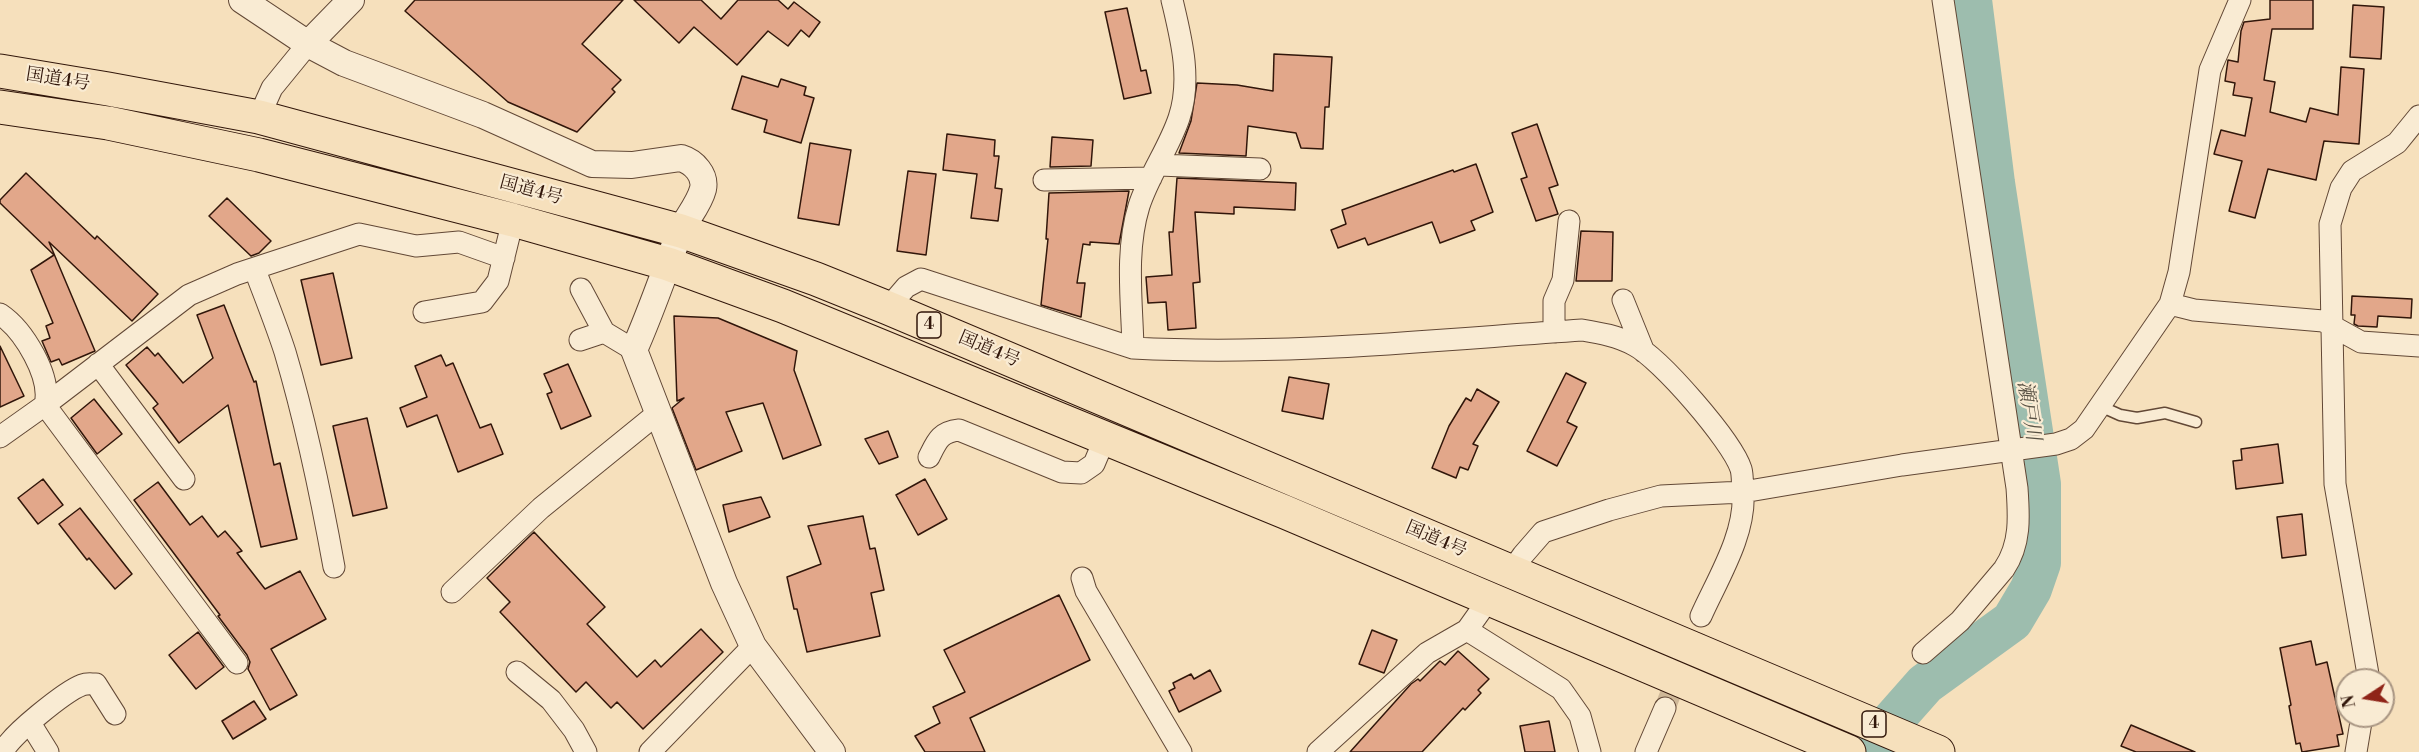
<!DOCTYPE html>
<html>
<head>
<meta charset="utf-8">
<style>
  body { margin:0 }
  #map { position:relative; width:2419px; height:752px; overflow:hidden; background:#f6e0bc; font-family:"Libre Bodoni",serif }
  canvas { display:block }
  .north { position:absolute; left:2335px; top:668px; width:60px; height:60px; box-sizing:border-box; background:#f9ebd3; border:2px solid #a99683; border-radius:50%; rotate:258deg; font-size:16px; font-weight:700; line-height:24px; text-align:center; color:#31160a }
  .north::after { content:''; display:block; margin:auto; width:21px; height:27px; background:#8f2418; clip-path:polygon(50% 0,100% 100%,50% 72%,0 100%) }
</style>
</head>
<body>
<div id="map">
<canvas width="2419" height="752"></canvas>
<div class="north">N</div>
</div>
<script>
const ctx = document.querySelector('canvas').getContext('2d');
ctx.lineJoin = 'round';
function strokePath(path, color, width, dash) { ctx.strokeStyle = color; ctx.lineWidth = width; ctx.lineCap = dash ? 'butt' : 'round'; ctx.setLineDash(dash || []); ctx.stroke(path); }
function fillPath(path, color) { ctx.fillStyle = color; ctx.fill(path, 'evenodd'); }
function write(font, color, halo, rows, align = 'center') {
  ctx.font = font + ' "Libre Bodoni","Noto Serif JP",serif'; ctx.lineWidth = 4.5; ctx.setLineDash([]); ctx.textBaseline = 'middle'; ctx.strokeStyle = halo; ctx.fillStyle = color; for (const [text, x, y, turn = 0] of rows) {
    ctx.save(); ctx.translate(x, y); ctx.rotate((+turn || 0) * Math.PI / 180); ctx.textAlign = isNaN(turn) ? turn : align; if (halo) ctx.strokeText(text, 0, 0); ctx.fillText(text, 0, 0); ctx.restore();
  }
}
strokePath(new Path2D(`
  M1865,752L1925,684L2012,621L2031,589L2040,563V484L1994,183L1971,0`), '#9dbdae', 42);
const building = new Path2D(`
  M415,0H623L582,44L621,80L612,89L615,92L577,132L508,102L405,11Z
  M634,0H701L721,19L738,0H778L788,9L794,2L820,22L809,37L801,30L788,46L768,31L737,65L694,27L679,43Z
  M2270,0H2313V29H2272L2264,80L2275,82L2270,112L2306,122L2310,108L2338,115L2341,67L2364,69L2359,144L2324,141L2316,180L2268,169L2255,218L2229,211L2242,161L2214,154L2221,130L2245,136L2252,98L2233,95L2235,83L2225,81L2228,60L2238,62L2241,31L2244,22L2270,19Z
  M2353,5L2384,7L2381,59L2350,57Z
  M1127,8L1141,71L1146,70L1151,93L1124,99L1105,12Z
  M1274,54L1332,57L1329,107H1325L1323,149L1301,148L1296,133L1248,126L1246,156L1179,153L1191,121L1197,83L1237,85L1273,91Z
  M742,76L778,87L781,79L806,87L804,95L814,98L801,143L764,132L767,120L732,109Z
  M1537,124L1558,185L1549,188L1558,214L1536,221L1521,179L1527,177L1512,133Z
  M947,134L995,140L994,156H999L995,188L1002,189L998,221L971,218L977,174L943,170Z
  M1052,137L1093,140L1091,166L1050,167Z
  M810,143L851,150L839,225L798,218Z
  M1476,164L1493,212L1471,221L1475,230L1440,243L1432,222L1368,245L1365,238L1338,248L1331,230L1346,224L1342,210L1453,170L1454,172Z
  M908,171L936,174L926,255L897,251Z
  M26,173L95,239L97,236L158,294L132,321L49,242L95,351L62,365L59,359L51,362L42,341L50,338L46,326L53,323L31,270L54,255L0,203V200Z
  M1177,178L1296,183L1295,210L1234,207V214L1195,212L1200,282L1193,283L1196,328L1168,330L1166,302L1148,303L1146,277L1172,275L1169,232H1173Z
  M1129,191L1119,244L1090,242V245L1083,244L1077,283H1085L1081,317L1041,305L1048,239H1046L1049,193Z
  M227,198L271,241L259,253L251,256L209,216Z
  M1581,231L1613,232L1612,281H1576Z
  M333,273L352,358L321,365L301,280Z
  M2352,296L2412,299L2411,318L2378,316L2377,327L2358,326L2354,324L2355,315H2351Z
  M224,305L254,382L256,381L274,465L280,463L297,539L261,547L228,405L179,443L153,408L158,404L126,365L147,347L155,356L158,353L183,383L213,358L197,315Z
  M674,316L718,318L797,351L794,370L821,445L783,459L763,403L726,412L742,451L696,470L672,408L684,398L677,401Z
  M0,346L24,396L0,407Z
  M441,355L446,366L453,363L480,428L491,424L503,454L458,472L437,415L407,427L400,408L427,397L415,366Z
  M568,364L591,416L561,429L547,394L552,392L544,374Z
  M1566,373L1586,383L1567,422L1577,427L1557,466L1527,451Z
  M1289,377L1329,384L1323,419L1282,411Z
  M1477,389L1499,402L1473,444L1478,446L1468,470L1460,467L1456,478L1432,468L1449,426L1466,398L1471,401Z
  M94,399L122,434L97,454L71,418Z
  M367,418L387,508L353,516L333,426Z
  M888,431L898,457L879,464L865,439Z
  M2278,444L2283,483L2236,489L2233,461L2242,460L2241,449Z
  M43,479L63,505L38,524L18,498Z
  M925,479L947,519L918,535L896,495Z
  M158,482L190,525L202,516L218,537L225,531L242,551L237,553L265,589L300,571L326,619L271,649L297,695L270,710L248,669L250,662L247,655L218,616L220,615L134,500Z
  M761,497L770,517L729,532L723,505Z
  M80,508L132,574L115,589L89,558L87,560L59,524Z
  M2302,514L2306,555L2282,558L2277,517Z
  M863,516L870,549L875,548L884,590L871,593L880,636L807,652L797,609H794L787,577L821,564L808,526Z
  M534,532L605,607L587,624L637,677L655,660L661,667L701,629L723,652L643,729L617,702L611,708L586,682L576,692L500,612L510,602L487,578Z
  M1059,595L1090,660L970,718L985,752H925L915,736L940,723L933,707L965,692L944,650Z
  M1372,630L1397,640L1384,673L1359,664Z
  M198,632L224,667L196,689L169,655Z
  M2311,641L2316,665L2327,662L2343,734L2337,735L2339,746L2302,752L2300,743L2296,744L2289,706L2291,705L2280,648Z
  M1458,651L1489,679L1478,690L1481,693L1465,710L1463,708L1422,752H1350L1411,684L1418,679L1420,681L1440,661L1445,665Z
  M1210,670L1221,691L1179,712L1169,691L1175,688L1173,683L1191,674L1194,679Z
  M254,701L266,719L233,739L222,721Z
  M1549,721L1555,752H1525L1520,726Z
  M2131,725L2195,752H2136L2121,746Z`);
fillPath(building, '#e2a78a');
strokePath(building, '#31160a', 1.5);
strokePath(new Path2D(`
  M1665,708L1701,616`), '#cfb898', 21, [21, 10]);
const service = new Path2D(`
  M2100,406L2120,415L2137,418L2165,413L2196,422`);
const minor = new Path2D(`
  M259,117L272,88L308,44
  M1159,165L1260,169
  M1044,180L1151,178
  M255,270C265,297 276,324 285,352C306,423 321,495 334,567
  M581,289L604,332L634,350
  M1623,300L1644,352
  M2170,304L2194,310L2323,321L2361,342L2419,346
  M888,308L906,287L921,279L1133,348C1132,302 1125,251 1139,206C1149,175 1169,148 1179,118C1192,79 1181,38 1172,0
  M424,312L482,302L498,281L513,220
  M0,314C24,330 52,377 45,405L237,663
  M1554,332V301L1563,280L1569,221
  M580,340L604,332
  M1133,348C1283,356 1433,340 1582,330C1600,333 1618,336 1634,345C1660,358 1732,441 1741,469C1743,476 1742,485 1743,492L1661,496L1609,510L1543,532L1523,555L1511,572
  M98,364L184,479
  M0,437L45,405L189,295L237,274L359,234L416,246L459,242L504,258
  M929,457C937,441 940,432 959,430L1062,472L1081,473L1094,464L1105,438
  M1082,578L1086,591L1181,752
  M452,592L541,508L658,413
  M1701,616C1718,578 1746,534 1743,492L1902,465L2056,444L2071,439L2084,429L2170,304L2179,272L2210,70L2240,0
  M1467,630L1561,689L1580,716L1590,752
  M1923,653L1960,621L2004,569C2021,544 2019,516 2017,488L1943,0
  M517,672L551,700L574,730L586,752
  M2369,680L2335,484L2330,224L2341,188L2352,171L2397,143L2419,116
  M30,723L48,752
  M3,752C9,736 66,691 82,685C87,683 91,684 96,684L115,714
  M650,752L753,646
  M1318,752L1427,653L1467,630L1489,599
  M1646,752L1665,708
  M2356,752L2362,716`);
const tertiary = new Path2D(`
  M242,0L308,44L344,63L483,115L592,164L632,165L681,158C694,162 706,175 703,189C699,205 685,220 679,234C664,273 651,312 634,350L724,583L753,646L832,752
  M308,44L351,0`);
const trunk = new Path2D(`
  M0,71L108,89L259,117L681,231L816,279L888,308L1938,752
  M0,107L108,123L259,155L513,220L668,264L783,306L1285,512L1849,752`);
strokePath(service, '#624836', 13);
strokePath(minor, '#624836', 23);
strokePath(tertiary, '#624836', 28);
strokePath(trunk, '#31160a', 35);
strokePath(service, '#f9ebd3', 10);
strokePath(minor, '#f9ebd3', 21);
strokePath(tertiary, '#f9ebd3', 26);
strokePath(trunk, '#f6e0bc', 33);
for (const [x, y, w] of [
  [929,325,24],
  [1874,724,24]
]) { const box = new Path2D(); box.roundRect(x - w / 2, y - 13, w, 26, 4.5); ctx.fillStyle = '#f9ebd3'; ctx.fill(box); strokePath(box, '#31160a', 1.5); }
write('bold 16px', '#31160a', null, [
  ["4",929,325],
  ["4",1874,724]
]);
write('18px', '#31160a', '#f9ebd3', [
  ["国道4号",58,80,9],
  ["国道4号",531,191,15],
  ["国道4号",989,350,23],
  ["国道4号",1436,540,23]
]);
write('italic 20px', '#575043', '#f9ebd3', [
  ["瀬戸川",2028,411,81]
]);
</script>
</body>
</html>
